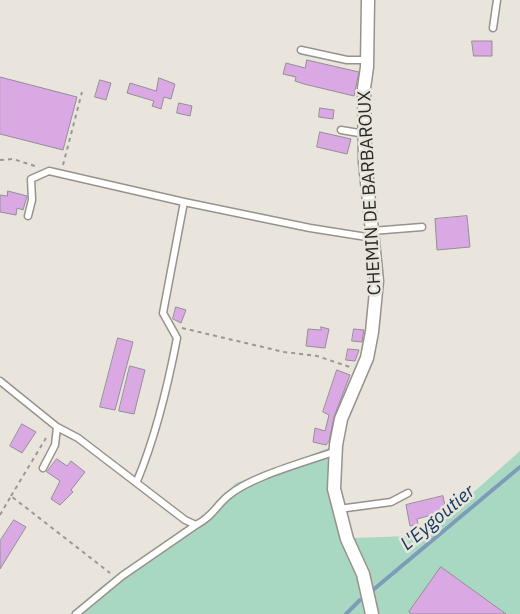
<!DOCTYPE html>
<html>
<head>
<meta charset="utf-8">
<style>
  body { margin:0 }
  canvas { display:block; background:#e9e5dd }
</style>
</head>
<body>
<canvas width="520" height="614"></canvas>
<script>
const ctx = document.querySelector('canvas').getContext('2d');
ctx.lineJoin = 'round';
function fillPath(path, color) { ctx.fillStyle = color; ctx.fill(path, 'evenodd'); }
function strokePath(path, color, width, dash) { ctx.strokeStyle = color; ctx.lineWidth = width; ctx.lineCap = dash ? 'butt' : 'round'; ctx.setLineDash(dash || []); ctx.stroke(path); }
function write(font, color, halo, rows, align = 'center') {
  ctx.font = font + ' "IBM Plex Sans",sans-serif'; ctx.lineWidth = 5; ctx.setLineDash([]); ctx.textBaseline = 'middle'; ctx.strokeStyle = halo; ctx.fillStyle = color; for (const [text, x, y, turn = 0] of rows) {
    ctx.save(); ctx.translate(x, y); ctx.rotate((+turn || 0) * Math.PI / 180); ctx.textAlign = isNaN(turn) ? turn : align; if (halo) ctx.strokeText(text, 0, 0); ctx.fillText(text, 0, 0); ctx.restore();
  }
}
fillPath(new Path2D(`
  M329,448C333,475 332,503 339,529C346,558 367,584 365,614H70L102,586L201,518L236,483Z
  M520,451V614H379L369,574L352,538L411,536L468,497Z`), '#a8d8c1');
strokePath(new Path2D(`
  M373,590L520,467
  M346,614L360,600`), '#7d9cb9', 4);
const building = new Path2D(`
  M472,41H492V56H474Z
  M307,60L359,72L354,96L304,84L295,81L296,77L283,74L286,63L305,68Z
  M0,77L77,97L63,150L0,134Z
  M159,78L175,84L171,99L164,97L161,109L152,106L154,101L127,93L130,83L156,91Z
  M100,80L111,83L106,100L95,97Z
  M179,103L192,106L190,116L177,113Z
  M320,108L334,110L333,119L319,117Z
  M320,132L351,139L347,154L317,147Z
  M8,191L27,196L23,210L17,208L16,215L0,212V195L7,196Z
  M467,216L470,247L437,250L435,219Z
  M176,307L186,310L181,323L173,319Z
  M321,327L329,329L325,348L306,346L308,329L321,330Z
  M354,329L364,330L362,342L352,341Z
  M118,338L133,342L115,410L100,407Z
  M348,349L359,350L355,361L346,360Z
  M130,366L145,370L134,414L119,411Z
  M337,370L350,375L334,417L329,441L326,445L313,442L315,428L325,431L329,415L323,412Z
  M22,424L36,432L22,453L10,446Z
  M57,459L67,466L71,461L85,472L71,490L73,492L60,505L51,499L60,481L47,472Z
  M443,496L446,511L417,519L418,524L410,526L406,505Z
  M14,520L26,527L0,569V541Z
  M441,567L506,614H412L409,612Z`);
fillPath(building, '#daa9e4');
strokePath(building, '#938e95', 1);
const service = new Path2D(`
  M493,28L497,0
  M301,50L347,60H367
  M341,130L365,134
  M184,202L310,228L373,238
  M28,216L32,200L31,179L49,171L184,202L163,313L177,338C168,385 156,436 137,481
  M372,231L422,227
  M0,381L57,427
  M43,468L55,445L57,427L78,438L185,520L196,525C213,516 215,507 228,496C251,476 306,462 336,451
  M339,509L391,502L408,493
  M76,614L122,576L196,525`);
const minor = new Path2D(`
  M368,0L367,67L364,88L365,162L377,281L372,332L367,358L341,419L336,445L334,489L347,539L363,574L372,614`);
strokePath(service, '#97928b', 9);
strokePath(minor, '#97928b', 15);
strokePath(new Path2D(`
  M0,160L13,159L38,167
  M63,165L82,92
  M182,328L284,352L317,356L350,367
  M11,496L46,438
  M0,515L11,496L110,573`), '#9b9892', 2, [4, 4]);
strokePath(service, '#fff', 6);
strokePath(minor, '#fff', 12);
write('18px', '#292825', '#e9e5dd', [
  ["CHEMIN DE BARBAROUX",370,193,-93]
]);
write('italic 19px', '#153c60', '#e9e5dd', [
  ["L'Eygoutier",438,518,-40]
]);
</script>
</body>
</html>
